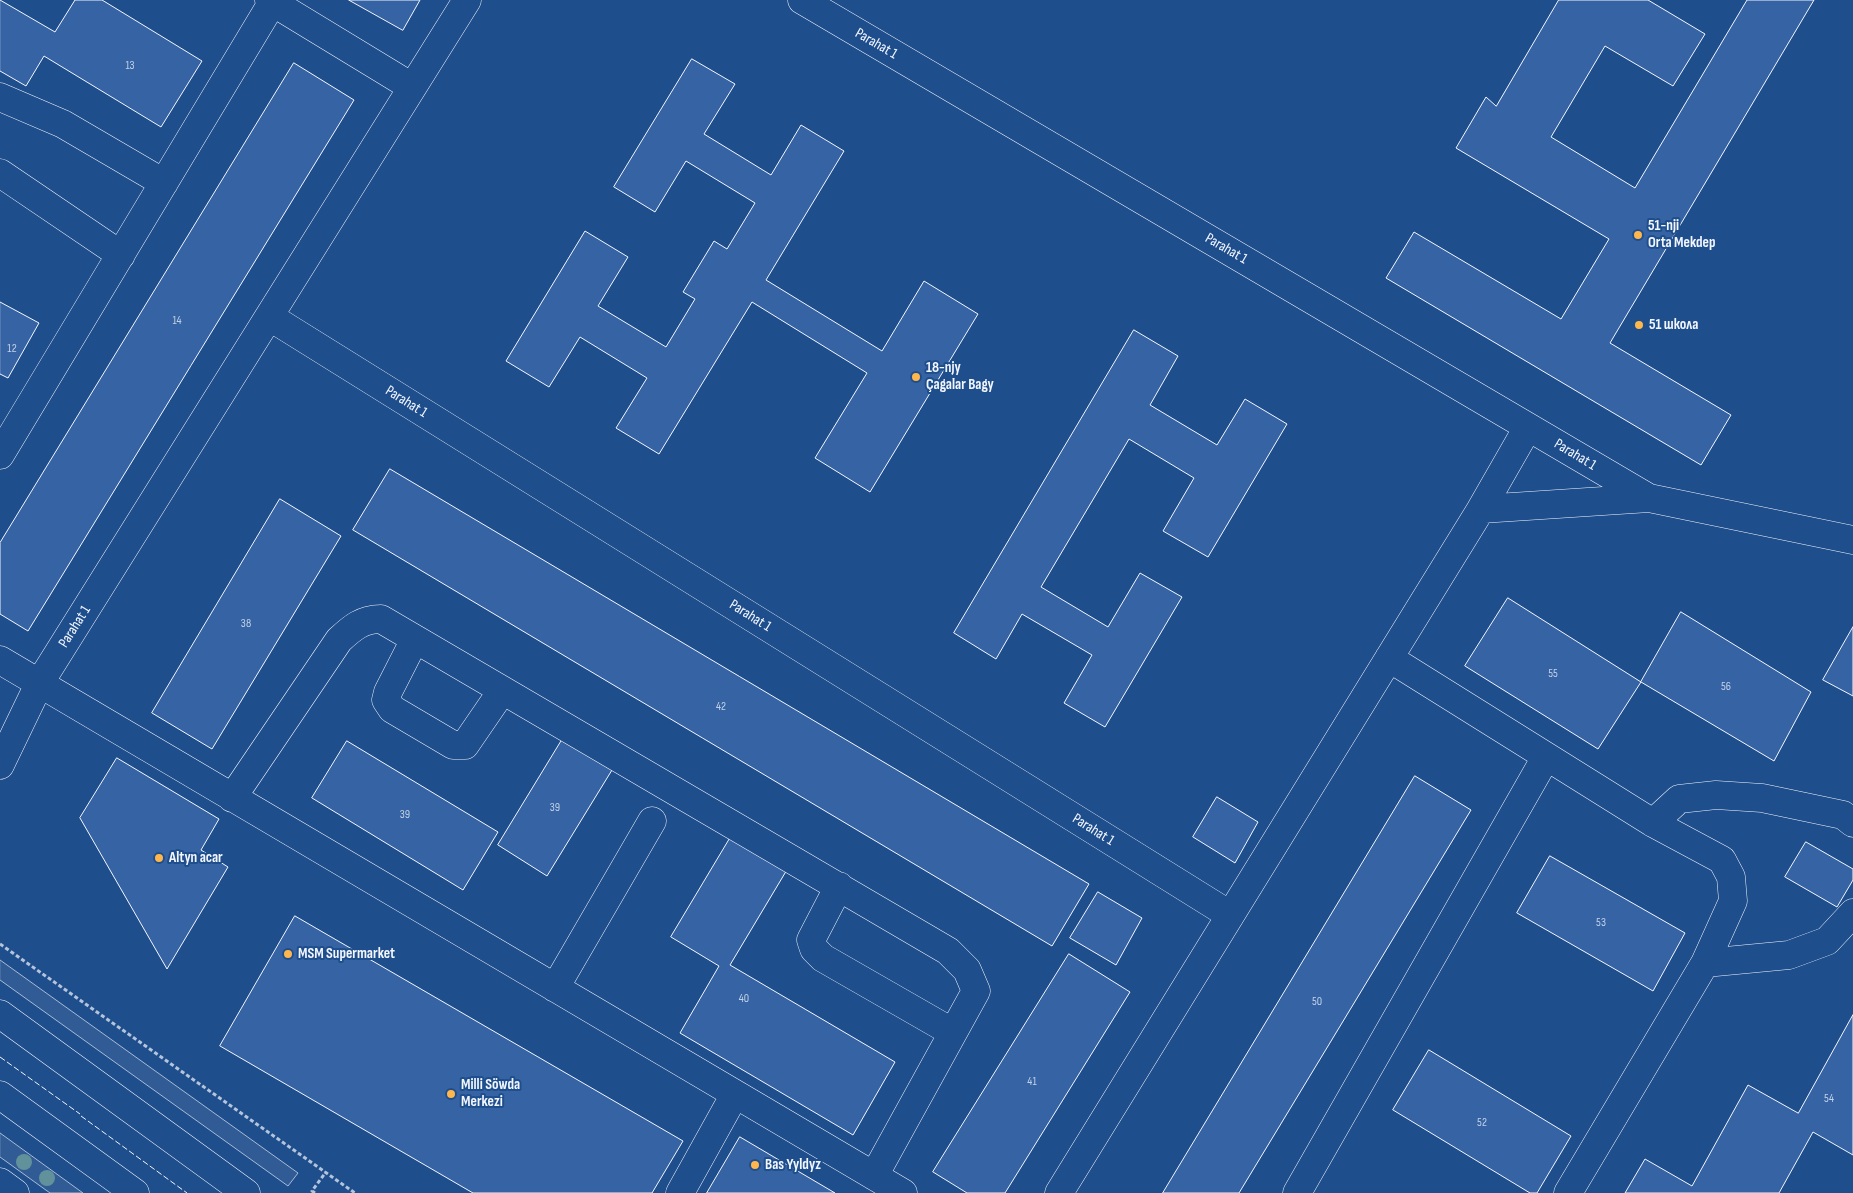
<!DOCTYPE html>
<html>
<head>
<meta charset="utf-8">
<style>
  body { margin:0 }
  canvas { display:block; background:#1f4e8c }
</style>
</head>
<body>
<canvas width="1853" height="1193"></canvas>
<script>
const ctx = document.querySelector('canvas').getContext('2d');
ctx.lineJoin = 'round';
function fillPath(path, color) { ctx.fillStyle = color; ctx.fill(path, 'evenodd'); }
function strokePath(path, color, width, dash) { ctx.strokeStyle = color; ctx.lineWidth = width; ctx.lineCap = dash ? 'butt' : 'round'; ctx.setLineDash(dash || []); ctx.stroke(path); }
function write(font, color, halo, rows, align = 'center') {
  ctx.font = font + ' "Sofia Sans Condensed",sans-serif'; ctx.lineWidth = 4; ctx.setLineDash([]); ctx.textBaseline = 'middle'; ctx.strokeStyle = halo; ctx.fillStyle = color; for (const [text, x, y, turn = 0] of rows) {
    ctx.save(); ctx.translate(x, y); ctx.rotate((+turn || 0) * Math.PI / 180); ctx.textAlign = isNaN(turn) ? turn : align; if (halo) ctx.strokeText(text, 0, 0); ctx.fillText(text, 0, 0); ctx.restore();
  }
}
const built = new Path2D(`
  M0,960L298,1173L288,1186L0,980Z
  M0,1133L83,1193H50L0,1157Z`);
fillPath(built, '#305b95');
strokePath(built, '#a8bbd7', 1);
const building = new Path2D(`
  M0,0L55,32L75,0H102L202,61L161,127L44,56L26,86L0,71Z
  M349,0H420L403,30Z
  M1559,0H1648L1705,34L1673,86L1605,46L1551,137L1635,188L1747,0H1814L1610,343L1731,415L1701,465L1386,278L1414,232L1561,319L1609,239L1456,148L1486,97L1496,106Z
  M692,59L735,84L704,134L771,175L801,125L844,151L766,280L882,351L924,281L978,314L870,492L815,458L867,373L752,302L659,454L616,428L647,378L580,337L549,387L506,361L585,231L628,257L598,306L666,347L695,299L683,292L714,241L727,249L755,203L686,161L655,212L614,187Z
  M294,63L354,100L28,631L0,614V543Z
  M0,302L39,323L8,378L0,374Z
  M1134,330L1178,356L1150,405L1217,445L1245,399L1287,424L1208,557L1163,531L1194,478L1129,439L1041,587L1108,627L1140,573L1182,597L1105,727L1064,703L1092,655L1022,614L996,659L954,633Z
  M390,469L1089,884L1052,946L353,530Z
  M280,499L341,536L212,749L152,713Z
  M1508,598L1641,682L1598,749L1465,666Z
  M1681,612L1811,692L1774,761L1641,682Z
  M1853,627V696L1823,680Z
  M562,740L612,770L547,876L498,845Z
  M347,741L498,832L463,890L312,798Z
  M117,758L219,819L201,850L228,867L167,969L80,818Z
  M1415,776L1471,810L1239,1193H1163Z
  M1217,797L1258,822L1235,863L1193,837Z
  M735,830L791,863L730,965L895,1062L853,1135L680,1033L719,966L671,937Z
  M1806,842L1853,869V880L1837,907L1785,877Z
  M1550,856L1685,933L1653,991L1517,913Z
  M1098,892L1142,918L1116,965L1070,938Z
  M295,916L683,1141L652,1193H473L220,1046Z
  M1069,954L1130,992L1005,1193H967L933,1172Z
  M1853,1015V1155L1813,1132L1779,1193H1625L1645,1159L1692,1186L1748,1085L1798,1113Z
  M1429,1050L1571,1136L1537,1193H1530L1393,1110Z
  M740,1137L835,1193H707Z`);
fillPath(building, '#3563a3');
strokePath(building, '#f2f6ff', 1);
const minor = new Path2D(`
  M269,0L412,87
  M802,0L1649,498
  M0,97L63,124L164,183
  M0,173L121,255
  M270,317L1230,915
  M0,455L272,3
  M1481,509L1528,427
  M415,639L388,692L386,700L392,709L453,745H465L502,691
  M1389,658L1653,823L1722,860L1731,877L1733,901L1705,963L1568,1193
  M0,660L903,1193
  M0,765L39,684L467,0
  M232,798L339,640C352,628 362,619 381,619L948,951L967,970L976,991L874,1176
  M1653,823L1679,799L1716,795L1762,798L1843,815L1853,823
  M839,886L811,940L814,949L823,958L952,1032
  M1705,963L1789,955L1827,941L1853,913
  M555,988L652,821
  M0,1182L15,1193
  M680,1193L735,1094
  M1059,1193L1481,509L1649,498L1853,540
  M1297,1193L1546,757`);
const major = new Path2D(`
  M0,1014L246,1193
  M0,1095L135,1193`);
strokePath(minor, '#f2f6ff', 29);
strokePath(major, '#f2f6ff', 29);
strokePath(new Path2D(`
  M0,944L355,1193
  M315,1193L312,1191L326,1172`), '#b3c4dc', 3, [4, 2.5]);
strokePath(minor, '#1f4e8c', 28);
strokePath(major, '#1f4e8c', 28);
strokePath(new Path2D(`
  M0,1057L80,1114
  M81,1116L187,1193`), '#f2f6ff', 1, [6, 2.5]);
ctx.fillStyle = '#61919a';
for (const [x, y] of [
  [24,1162],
  [47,1178]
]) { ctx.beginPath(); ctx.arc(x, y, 8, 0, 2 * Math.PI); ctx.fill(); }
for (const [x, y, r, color] of [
  [1638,235,5,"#ffb74d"],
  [1639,325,5,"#ffb74d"],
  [916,377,5,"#ffb74d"],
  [159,858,5,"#ffb74d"],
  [288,954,5,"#ffb74d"],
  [451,1094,5,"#ffb74d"],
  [755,1165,5,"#ffb74d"]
]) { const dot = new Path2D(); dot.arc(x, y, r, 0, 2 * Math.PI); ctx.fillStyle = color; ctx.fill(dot); strokePath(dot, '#1f4e8c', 2); }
write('12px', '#c3d1e8', null, [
  ["13",130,66],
  ["14",177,321],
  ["12",12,349],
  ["38",246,624],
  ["55",1553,674],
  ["56",1726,687],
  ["42",721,707],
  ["39",555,808],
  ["39",405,815],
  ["53",1601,923],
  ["40",744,999],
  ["50",1317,1002],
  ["41",1032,1082],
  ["54",1829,1099],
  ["52",1482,1123]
]);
write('15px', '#f2f6ff', '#1f4e8c', [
  ["Parahat 1",876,44,30],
  ["Parahat 1",1226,249,30],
  ["Parahat 1",406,402,32],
  ["Parahat 1",1575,455,31],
  ["Parahat 1",750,616,32],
  ["Parahat 1",75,627,-58],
  ["Parahat 1",1093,830,32]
]);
write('bold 15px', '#f2f6ff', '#1f4e8c', [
  ["51-nji",1648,226],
  ["Orta Mekdep",1648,243],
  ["51 школа",1649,325],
  ["18-njy",926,368],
  ["Çagalar Bagy",926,385],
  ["Altyn acar",169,858],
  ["MSM Supermarket",298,954],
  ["Milli Söwda",461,1085],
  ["Merkezi",461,1102],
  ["Bas Yyldyz",765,1165]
], 'left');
</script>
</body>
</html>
